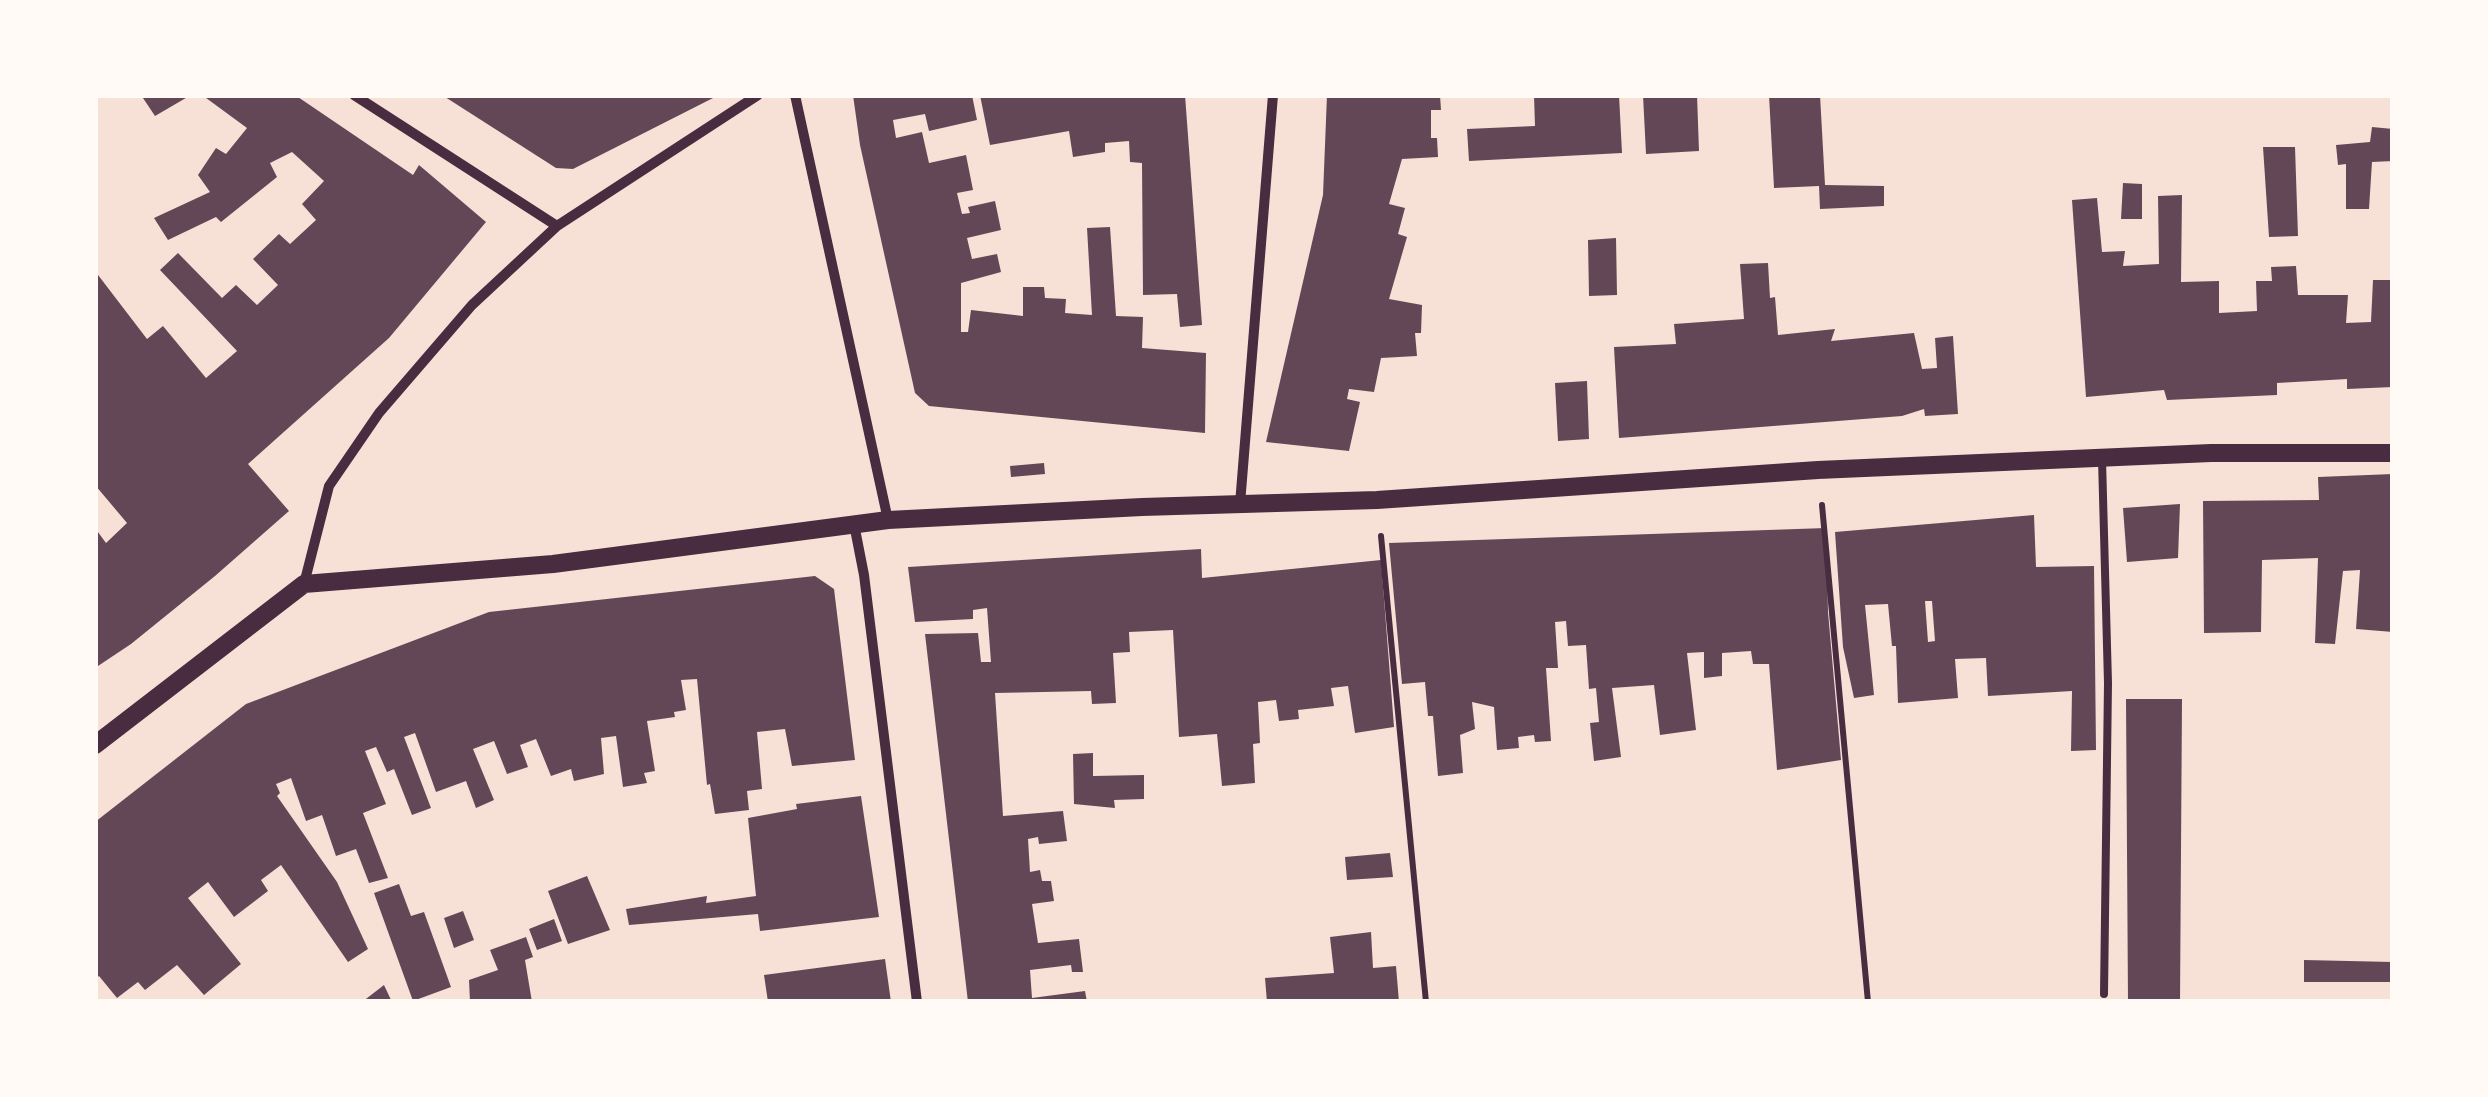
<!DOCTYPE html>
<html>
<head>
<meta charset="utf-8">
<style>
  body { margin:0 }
  #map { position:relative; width:2488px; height:1097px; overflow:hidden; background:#f7e1d7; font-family:"IBM Plex Serif",serif }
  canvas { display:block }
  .frame { position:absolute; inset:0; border:98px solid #fffaf5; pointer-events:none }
</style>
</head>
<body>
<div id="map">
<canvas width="2488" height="1097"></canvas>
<div class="frame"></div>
</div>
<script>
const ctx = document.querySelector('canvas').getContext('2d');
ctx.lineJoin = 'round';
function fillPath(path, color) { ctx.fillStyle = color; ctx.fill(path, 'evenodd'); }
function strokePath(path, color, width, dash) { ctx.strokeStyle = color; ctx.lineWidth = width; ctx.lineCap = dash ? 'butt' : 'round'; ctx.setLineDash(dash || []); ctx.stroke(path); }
fillPath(new Path2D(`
  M141,95H191L155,116Z
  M202,95H295L413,175L419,165L486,222L389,338L248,464L289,511L215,576L131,644L95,668V528L106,543L127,523L95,485V271L147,339L163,326L206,378L237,351L160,270L178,253L222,298L236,285L257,305L278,285L253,259L279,234L290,244L316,220L302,204L324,181L292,152L270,163L277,177L221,222L216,217L168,240L154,218L210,192L198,175L216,148L226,154L247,128Z
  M442,95H719L573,169L556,168Z
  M853,95H972L977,120L929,131L925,114L893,120L896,138L922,132L929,163L966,155L973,190L957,193L962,214L970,213L968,207L995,201L1001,230L967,238L972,259L997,254L1001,272L961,283V332H968L971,310L1023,316V287H1044L1045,298L1066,299L1065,313L1092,315L1087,228L1110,227L1116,316L1143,317L1142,348L1206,353L1205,433L929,406L915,393L860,145Z
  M980,95H1185L1202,325L1180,327L1177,294L1143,295L1142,163L1130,162L1129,141L1105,143V152L1073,157L1069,131L990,145Z
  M1327,95H1440L1441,110H1431V138H1437L1438,157L1402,159L1389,204L1405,208L1398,234L1407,237L1389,299L1422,305L1421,333H1415L1417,356L1381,358L1374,392L1349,389L1347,399L1360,402L1349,451L1266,442L1323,195Z
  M1534,95H1619L1622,153L1469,161L1467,129L1535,126Z
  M1643,95H1697L1699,151L1646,154Z
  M1769,95H1820L1825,185L1884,186V206L1820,209L1819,186L1774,188Z
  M2372,127L2393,129V161L2372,162L2369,209H2346V164L2338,165L2336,145L2370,142Z
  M2263,147H2295L2298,236L2269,237Z
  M2123,183L2142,184V219H2121Z
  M2182,195L2181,282L2219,281V313L2257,311L2256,281H2272L2271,267L2296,266L2298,295H2348L2346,323L2371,322L2373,280H2393V387L2347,389V379L2277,383V395L2167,400L2164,390L2086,397L2072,200L2097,198L2102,252L2125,251L2123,266L2159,264L2158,196Z
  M1616,238L1617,295L1589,296L1588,240Z
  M1768,263L1770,298L1775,297L1778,335L1835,329L1831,341L1914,333L1922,369L1937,368L1935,338L1953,336L1958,414L1925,416L1924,409L1902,416L1619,438L1614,347L1676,344L1674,324L1744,319L1740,264Z
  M1587,381L1589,439L1558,441L1555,383Z
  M1044,463L1045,474L1011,477L1010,466Z
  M2393,474V632L2356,629L2360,570L2343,571L2335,644L2315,643L2318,558L2262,560L2261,632L2204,633L2203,501L2319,500L2318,477Z
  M2180,504L2178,558L2127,562L2123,508Z
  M2034,515L2036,567L2094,566L2096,750L2071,751L2072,691L1988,696L1986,658L1955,659L1958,698L1898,703L1896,646H1892L1888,604L1865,605L1874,695L1854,698L1843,647L1835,532ZM1925,601H1932L1935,641L1928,642Z
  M1826,528L1828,612L1841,760L1777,770L1769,664H1753L1751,651L1722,653V676L1704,678V652L1687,653L1696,730L1660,735L1654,685L1612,688L1621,757L1594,761L1590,723L1599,722L1596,688L1589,689L1586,645L1568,646L1566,621L1555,622L1558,668H1546L1551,741L1535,742L1534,735L1518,737L1519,748L1497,750L1494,707L1472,702L1475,729L1460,735L1463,773L1438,776L1433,716H1428L1425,682L1402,684L1389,543Z
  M1201,549L1202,578L1381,560L1394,727L1355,733L1348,686L1331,688L1334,706L1298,710L1299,719L1279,721L1276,700L1258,702L1260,743L1253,744L1255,783L1222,786L1217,734L1179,737L1173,630L1129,632L1130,652L1113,653L1116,703L1092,704L1091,691L995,693L1003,816L1063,811L1067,841L1039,844L1038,837L1028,839L1030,872L1040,870L1042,881H1051L1054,901L1032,904L1038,943L1079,939L1083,972H1072L1071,965L1030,970L1032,998L1085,991L1087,1002H968L925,634L978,633L981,662H991L987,608L973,610V619L915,622L908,567Z
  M815,576L834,589L855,760L792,766L785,729L757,732L762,789L747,791L749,810L715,814L710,784L707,785L697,679L681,680L686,710L674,712L675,717L647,721L655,771L644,773L647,783L623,787L616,736L601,738L604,774L574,781L571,769L551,776L536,739L520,745L528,767L507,774L494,741L473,749L494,800L476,808L466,781L436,792L415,733L404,737L431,808L412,815L394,769L387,772L376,747L365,751L386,804L363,813L388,878L369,883L356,849L336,856L322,815L306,821L291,778L276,784L280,793L277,796L337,882L368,949L348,962L281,865L261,880L268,891L234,917L208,882L188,898L241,964L204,995L177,965L145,990L138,982L117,998L99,976L95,979V822L246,704L489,612Z
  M2126,699H2182L2180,1002H2128Z
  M1093,753V776L1144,775V799L1114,800L1115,808L1074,804L1073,754Z
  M861,796L879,917L760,931L758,914L629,925L626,909L707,896L706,903L756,896L748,818L797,809L796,804Z
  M1390,853L1393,877L1347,880L1345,857Z
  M587,876L610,930L568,944L548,891Z
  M399,884L411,916L424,912L451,987L413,1001L374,893Z
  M463,911L474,940L454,948L444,918Z
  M554,919L562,941L537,950L529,929Z
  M1371,932L1373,968L1396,966L1399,1002H1267L1265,978L1334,973L1330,937Z
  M526,937L533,957L525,960L532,1002H470L469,980L498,970L490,950Z
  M885,959L891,1002H768L764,975Z
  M2304,960L2393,962V982H2304Z
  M384,985L392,1002H362Z`), '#644757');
strokePath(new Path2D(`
  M1822,505L1868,1002
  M1381,536L1426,1002`), '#4a2c40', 6);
strokePath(new Path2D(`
  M2102,459L2108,683L2104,994`), '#4a2c40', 8);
strokePath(new Path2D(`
  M354,95L557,226
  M795,95L888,520
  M1240,504L1273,95
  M854,524L864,575L917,1002
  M304,584L329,486L379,413L472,305L557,226L758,95`), '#4a2c40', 10);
strokePath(new Path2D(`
  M95,745L304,584L553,564L888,520L1142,507L1377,500L1818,470L2211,453H2393`), '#4a2c40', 18);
</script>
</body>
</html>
